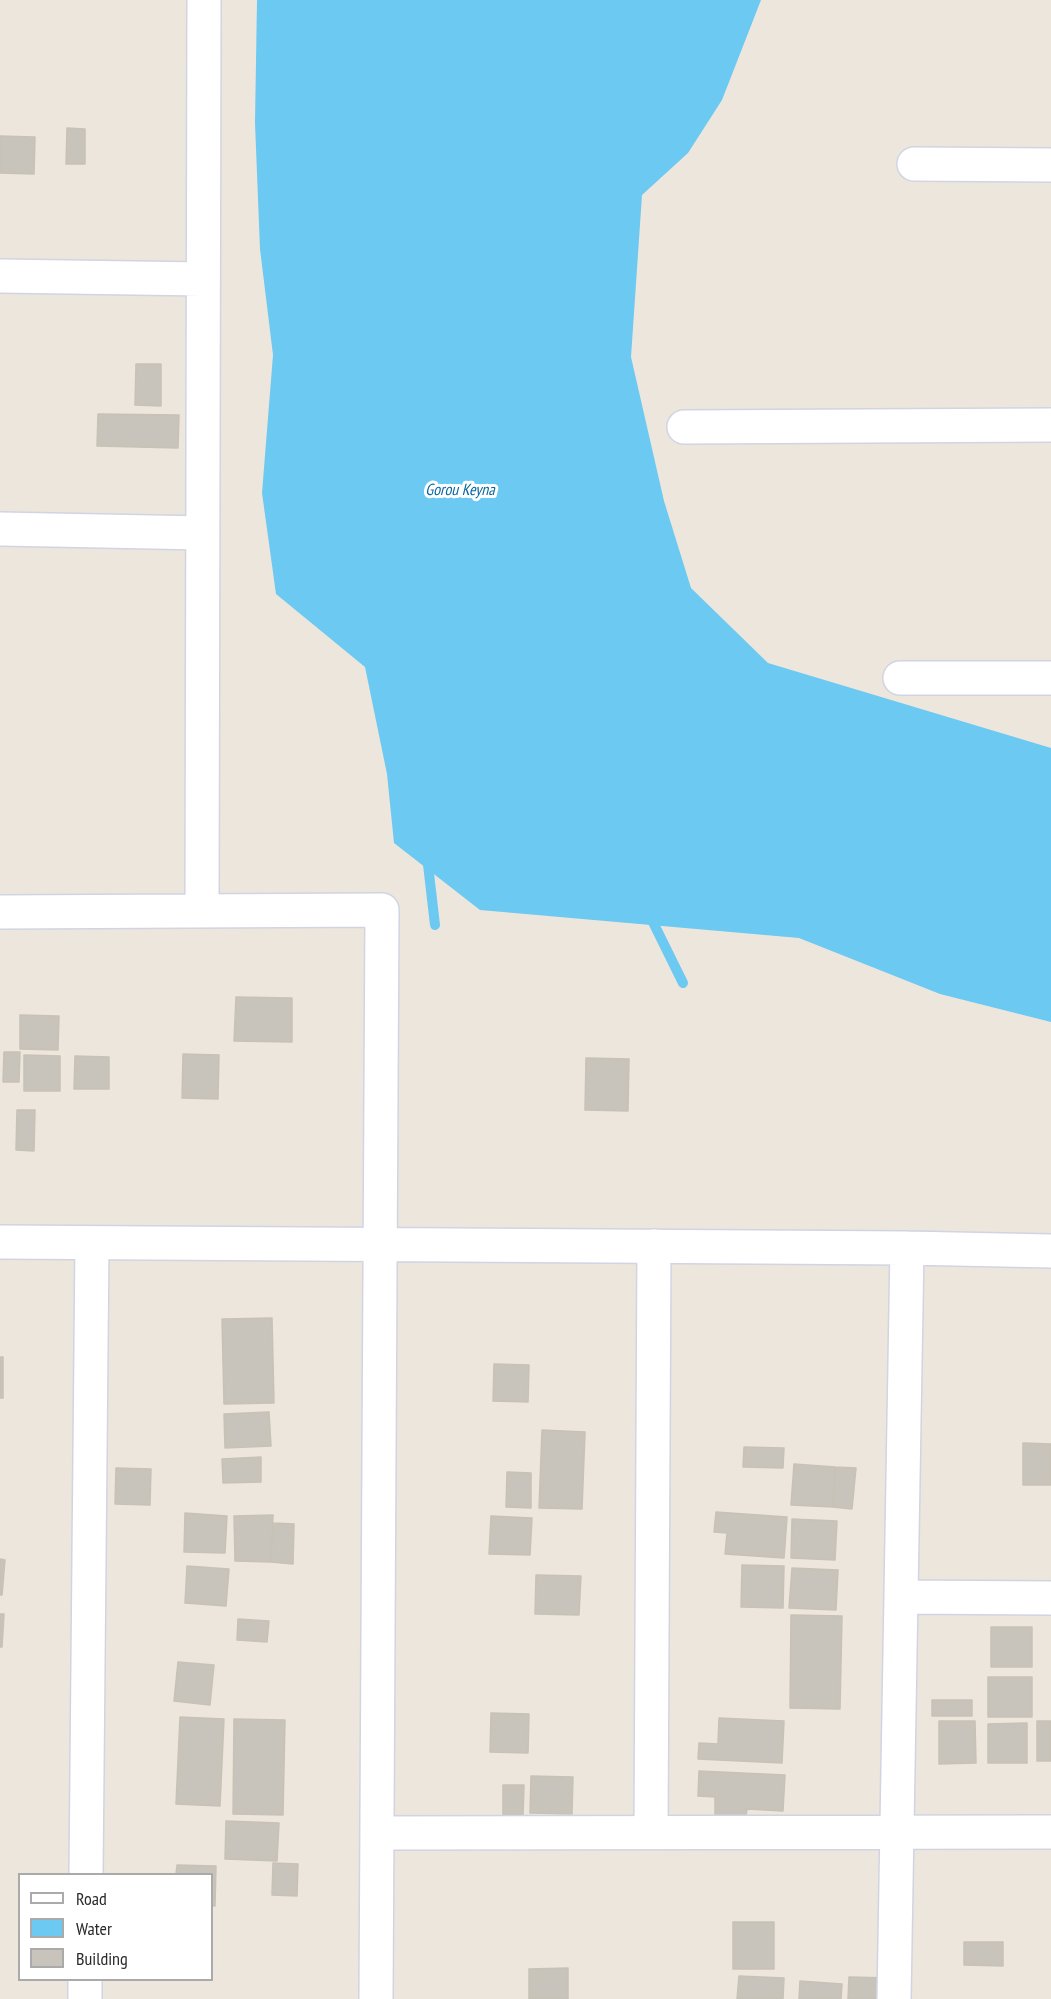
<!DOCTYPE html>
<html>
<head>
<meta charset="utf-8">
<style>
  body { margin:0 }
  #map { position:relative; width:1051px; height:1999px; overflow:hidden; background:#ede6dc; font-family:"PT Sans Narrow",sans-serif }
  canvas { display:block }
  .legend { position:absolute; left:18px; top:1873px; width:195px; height:108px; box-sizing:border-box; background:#fff; border:2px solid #aaa; margin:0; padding:8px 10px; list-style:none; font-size:18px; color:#2a2a2a }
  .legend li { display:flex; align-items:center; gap:12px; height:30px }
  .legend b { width:30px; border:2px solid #aaa }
</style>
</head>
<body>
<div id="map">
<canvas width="1051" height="1999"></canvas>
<ul class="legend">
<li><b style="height:8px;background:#fff"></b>Road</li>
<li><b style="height:16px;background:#6bc9f2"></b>Water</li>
<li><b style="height:16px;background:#c8c3bb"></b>Building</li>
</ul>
</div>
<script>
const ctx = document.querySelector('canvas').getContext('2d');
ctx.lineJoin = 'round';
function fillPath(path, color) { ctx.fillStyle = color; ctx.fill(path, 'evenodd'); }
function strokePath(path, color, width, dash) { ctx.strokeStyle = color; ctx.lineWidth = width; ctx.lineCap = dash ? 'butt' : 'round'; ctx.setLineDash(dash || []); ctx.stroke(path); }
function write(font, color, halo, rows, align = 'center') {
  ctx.font = font + ' "PT Sans Narrow",sans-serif'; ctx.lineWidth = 6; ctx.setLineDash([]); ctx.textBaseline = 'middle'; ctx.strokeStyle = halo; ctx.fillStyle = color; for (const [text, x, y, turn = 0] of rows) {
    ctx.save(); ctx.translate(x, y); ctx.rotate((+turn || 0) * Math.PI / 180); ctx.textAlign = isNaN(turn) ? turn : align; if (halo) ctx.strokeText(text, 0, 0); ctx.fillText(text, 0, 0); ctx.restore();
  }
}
fillPath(new Path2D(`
  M257,0H761L722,100L688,153L642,195L631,357L664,501L691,588L768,663L1051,748V1022L940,994L799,938L480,910L394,843L387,774L365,667L276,594L262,493L273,355L260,249L255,123Z`), '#6bc9f2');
strokePath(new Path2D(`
  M427,856L435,925
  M649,914L683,983`), '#6bc9f2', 10);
const building = new Path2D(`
  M67,128L85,129V164H66Z
  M0,136L35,137L34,174L0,173Z
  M136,364H161V406L135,405Z
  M98,414L179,415L178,448L97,446Z
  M236,997L292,998V1042L234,1041Z
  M20,1015L59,1016L58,1050L20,1049Z
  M4,1052H20L19,1082H3Z
  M183,1054L219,1055L218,1099L182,1098Z
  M24,1055L60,1056V1091H24Z
  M75,1056L109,1057V1089H74Z
  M586,1058L629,1059L628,1111L585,1110Z
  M17,1110H35L34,1151L16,1150Z
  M272,1318L274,1403L224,1404L222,1319Z
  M0,1357H3V1398H0Z
  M494,1364L529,1365L528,1402L493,1401Z
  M269,1412L271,1446L225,1448L224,1414Z
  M542,1430L585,1432L582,1509L539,1508Z
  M1023,1443L1051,1444V1485H1023Z
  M744,1447L784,1448L783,1468L743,1467Z
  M261,1457V1482L223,1483L222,1459Z
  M794,1464L835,1467L833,1507L791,1505Z
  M835,1467L856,1468L852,1509L833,1507Z
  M116,1468L151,1469L150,1505L115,1504Z
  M507,1472L531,1473V1508L506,1507Z
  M716,1512L787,1517L784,1558L725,1554L727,1533L714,1532Z
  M185,1513L227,1516L225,1553L184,1552Z
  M273,1515L271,1562L235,1561L234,1516Z
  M491,1516L532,1518L530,1555L489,1554Z
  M792,1519L837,1521L835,1560L791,1558Z
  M273,1523L294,1524L293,1564L271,1562Z
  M0,1559L5,1560L2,1595H0Z
  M742,1565L784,1566L783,1608L741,1607Z
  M187,1566L229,1569L226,1606L185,1603Z
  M792,1568L838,1570L836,1610L789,1608Z
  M536,1575L581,1576L579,1615L535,1614Z
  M0,1614H4L2,1647H0Z
  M791,1615L842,1616L840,1709L790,1708Z
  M238,1619L269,1621L267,1642L237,1640Z
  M991,1627H1032V1667H991Z
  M178,1662L214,1665L210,1705L174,1701Z
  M988,1677H1032V1717H988Z
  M932,1700H972V1716H932Z
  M491,1713L529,1714L528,1753L490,1752Z
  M180,1717L224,1719L220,1806L176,1804Z
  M719,1718L784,1721L782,1763L698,1759L699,1743L718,1744Z
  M234,1719L285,1720L283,1815L233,1814Z
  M939,1721H975L976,1763L939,1764Z
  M1037,1721H1051V1761H1037Z
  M1027,1723V1763H988V1724Z
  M699,1771L785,1775L783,1811L747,1809L746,1817L715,1815V1797L698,1796Z
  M531,1776L573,1777L572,1814L530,1813Z
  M503,1785H524L523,1815H503Z
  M226,1821L279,1823L277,1861L225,1859Z
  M273,1863L298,1864L297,1896L272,1895Z
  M177,1865L216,1866L215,1906H212V1874H176Z
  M733,1922H774V1969H733Z
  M964,1942H1003V1966L964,1965Z
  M568,1968V1999H529V1969Z
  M739,1976L784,1978L783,1999H737Z
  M849,1977L890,1978V1999H848Z
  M800,1981L842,1984L841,1999H799Z`);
fillPath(building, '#c8c3bb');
strokePath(building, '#c8c2b5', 1.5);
const minor = new Path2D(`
  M914,164L1051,165
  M0,276L203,279
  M684,427L1051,425
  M0,529L203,533
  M900,678H1051
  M202,910L204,0
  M0,912L382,910L376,1999
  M0,1242L907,1248L1051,1251
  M901,1597L1051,1598
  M651,1832L654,1246
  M377,1833L1051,1832
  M86,1874L92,1243
  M85,1999V1980
  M894,1999L907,1248`);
strokePath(minor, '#d1d4e3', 36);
strokePath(minor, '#fff', 33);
write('italic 16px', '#09669f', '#fff', [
  ["Gorou Keyna",460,490]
]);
</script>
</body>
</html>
